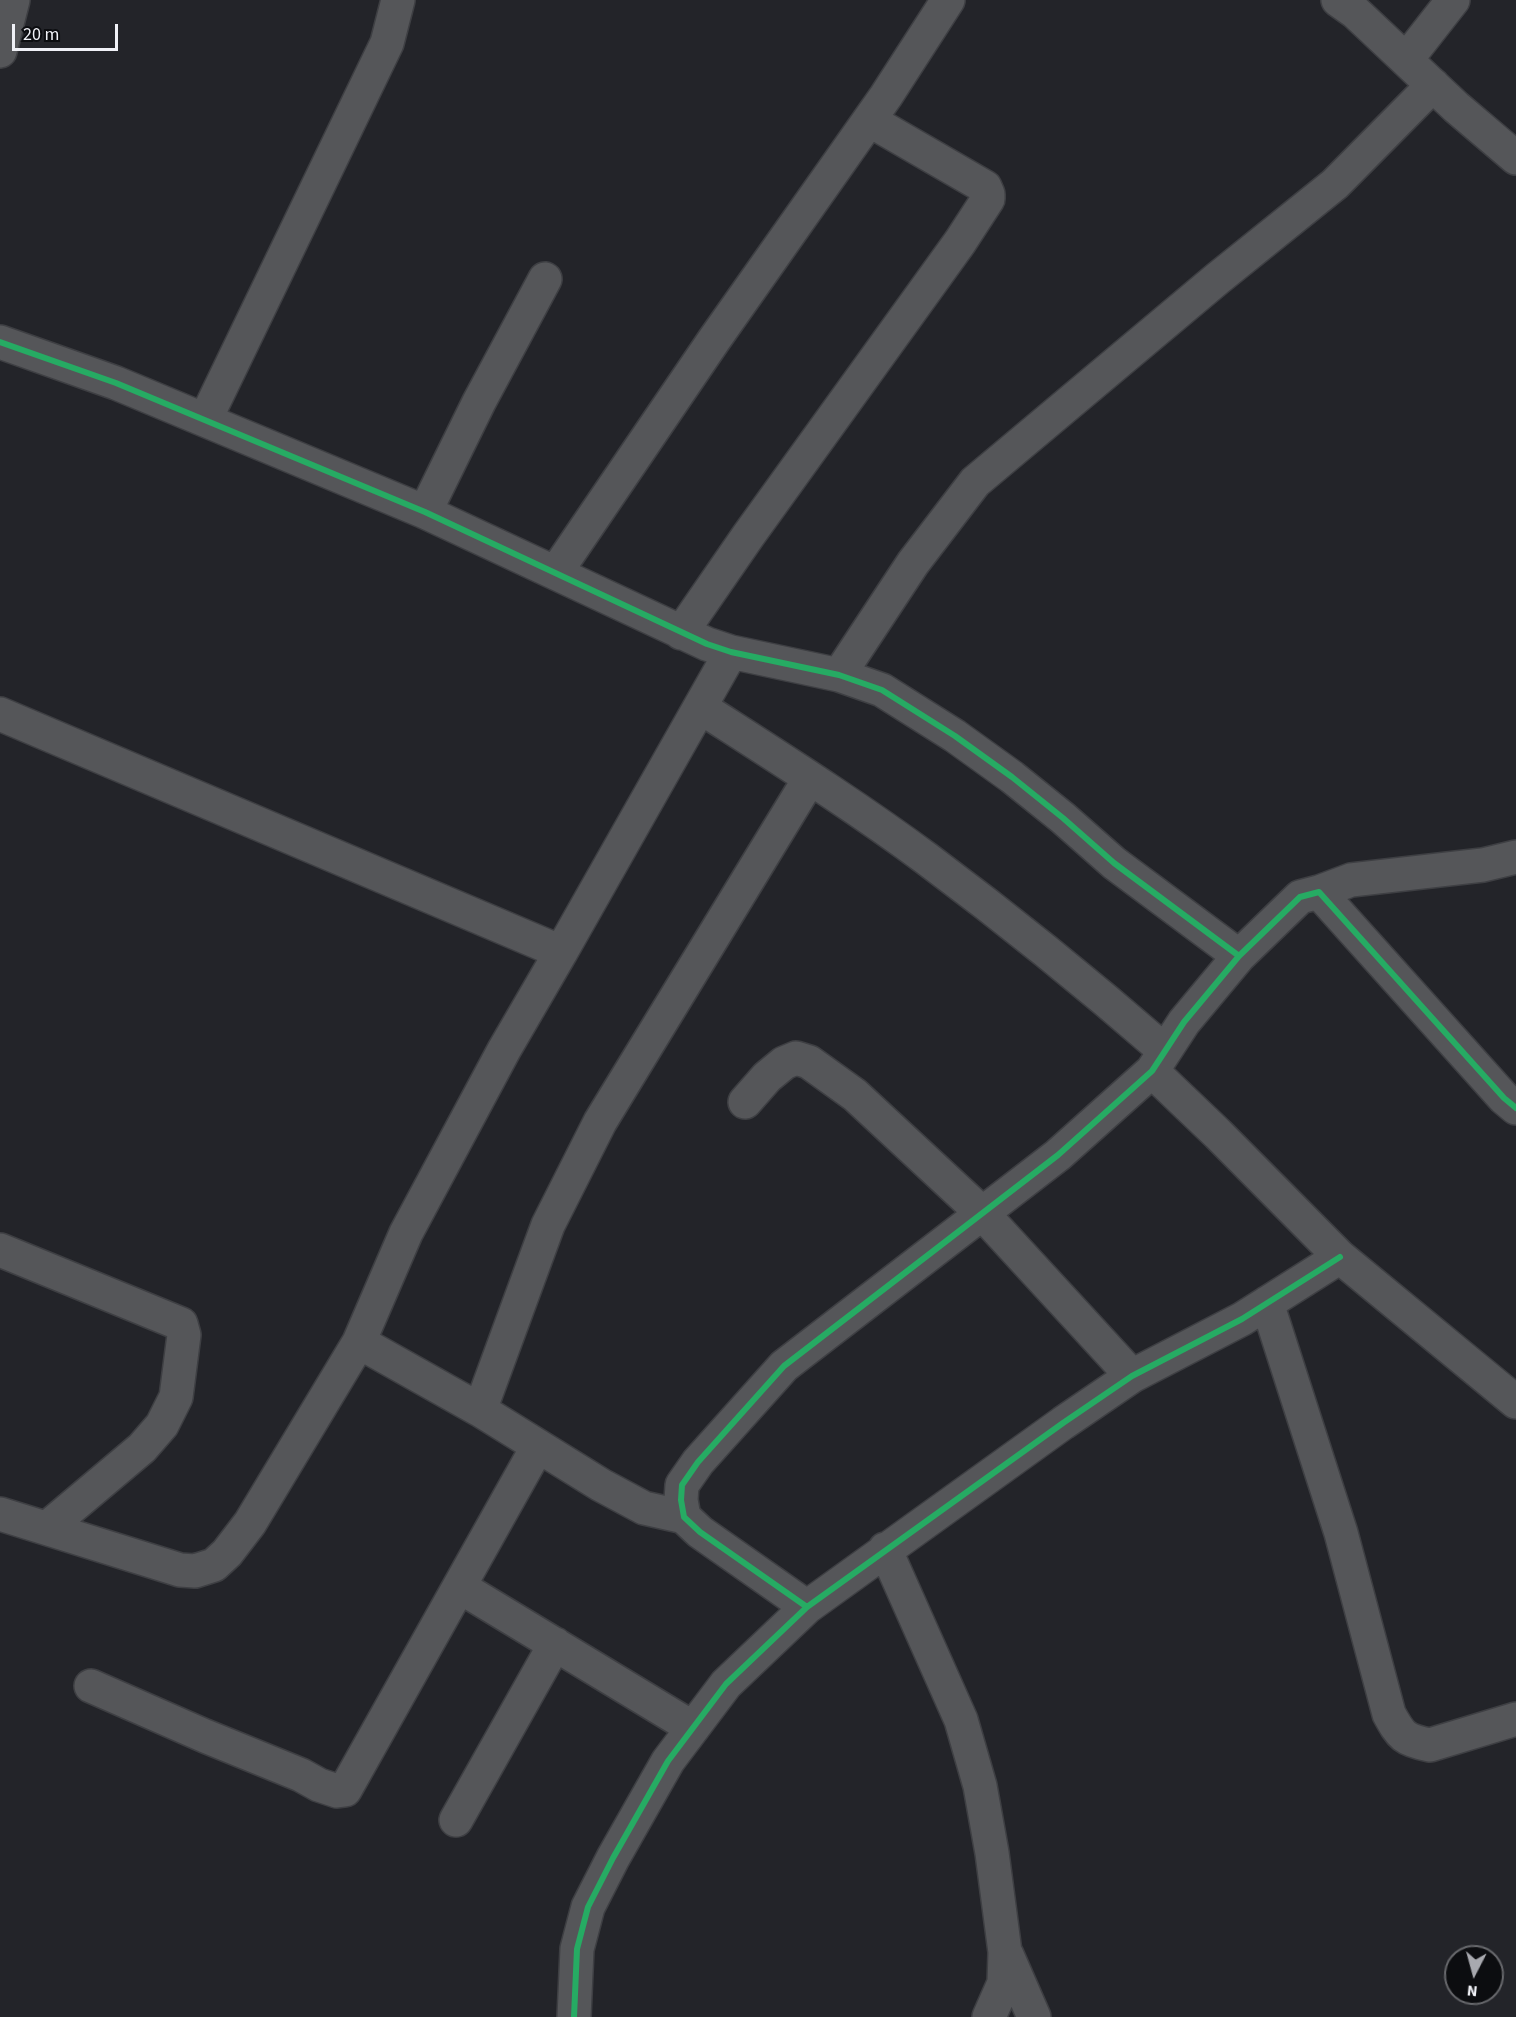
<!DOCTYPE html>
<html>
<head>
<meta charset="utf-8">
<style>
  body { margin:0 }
  #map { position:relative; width:1516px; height:2017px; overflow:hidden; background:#232429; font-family:"Source Sans 3",sans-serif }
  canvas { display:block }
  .north { position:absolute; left:1444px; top:1945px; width:60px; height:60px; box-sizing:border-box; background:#0c0d10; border:2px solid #67686c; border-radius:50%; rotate:186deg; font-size:16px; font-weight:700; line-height:24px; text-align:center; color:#f0f1f7 }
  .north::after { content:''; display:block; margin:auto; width:21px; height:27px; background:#a8a9af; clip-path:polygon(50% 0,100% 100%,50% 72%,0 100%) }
  .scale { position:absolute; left:12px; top:24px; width:106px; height:27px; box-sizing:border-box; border:3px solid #f0f1f7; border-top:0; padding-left:8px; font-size:18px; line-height:21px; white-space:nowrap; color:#f0f1f7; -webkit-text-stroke:4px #0c0d10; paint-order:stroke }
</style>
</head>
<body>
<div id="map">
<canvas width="1516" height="2017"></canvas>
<div class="north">N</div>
<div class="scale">20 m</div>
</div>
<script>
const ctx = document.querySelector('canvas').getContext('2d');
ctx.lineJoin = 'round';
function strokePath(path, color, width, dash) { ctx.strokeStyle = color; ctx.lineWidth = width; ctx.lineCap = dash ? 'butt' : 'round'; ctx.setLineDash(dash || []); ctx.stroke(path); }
const minor = new Path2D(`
  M1338,0L1355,12L1456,107L1516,158
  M0,51L13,0
  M1406,60L1453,0
  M0,342L116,383L425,512L707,644L731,652L839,675L882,690L955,736L1012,777L1063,818L1114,863L1239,956
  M205,420L387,43L398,0
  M425,512L479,402L545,279
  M556,572L714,340L886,96L948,0
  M681,633L748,536L960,242L988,199V194L985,187L869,120
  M839,675L913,563L975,482L1217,279L1335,184L1433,85
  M700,707C776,756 854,805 927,859C1009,920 1088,984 1165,1051
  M0,714L561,952L731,652
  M1319,892L1351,880L1483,865L1516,857
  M1152,1071L1218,1134L1340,1257L1516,1402
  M745,1102L767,1077L784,1063L796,1058L809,1062L855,1095L983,1214L1132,1376
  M0,1250L181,1324L184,1335L176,1397L162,1425L142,1448L47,1528
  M1267,1303L1341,1533L1389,1714C1401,1736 1404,1740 1430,1745L1516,1719
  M359,1342L480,1410L601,1485L644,1508L684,1517
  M480,1410L548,1225L600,1122L810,778
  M0,1514L180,1570L195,1571L214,1565L227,1553L250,1523L359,1342L406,1233L504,1050L561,952
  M885,1549L961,1720L980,1786L992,1853L1005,1952L1004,1983L989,2017
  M460,1587L693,1728
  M807,1607L700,1532L684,1517L681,1500L682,1485L698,1462L784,1366L1058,1155L1152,1071L1184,1022L1239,956L1300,897L1319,892L1504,1098L1516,1108
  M91,1686L205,1736L301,1775L319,1785L337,1791L345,1790L538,1446
  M456,1820L555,1644
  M1007,1955L1034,2017
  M574,2017L577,1949L588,1907L613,1858L668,1761L726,1684L807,1607L1063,1423L1132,1376L1242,1319L1340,1257`);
strokePath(minor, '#3e3f43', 36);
strokePath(minor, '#555659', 33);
strokePath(new Path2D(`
  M0,342L116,383L425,512L707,644L731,652L839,675L882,690L955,736L1012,777L1063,818L1114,863L1239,956
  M807,1607L700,1532L684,1517L681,1500L682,1485L698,1462L784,1366L1058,1155L1152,1071L1184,1022L1239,956L1300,897L1319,892L1504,1098L1516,1108
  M574,2017L577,1949L588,1907L613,1858L668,1761L726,1684L807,1607L1063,1423L1132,1376L1242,1319L1340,1257`), '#26ab63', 6);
</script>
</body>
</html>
